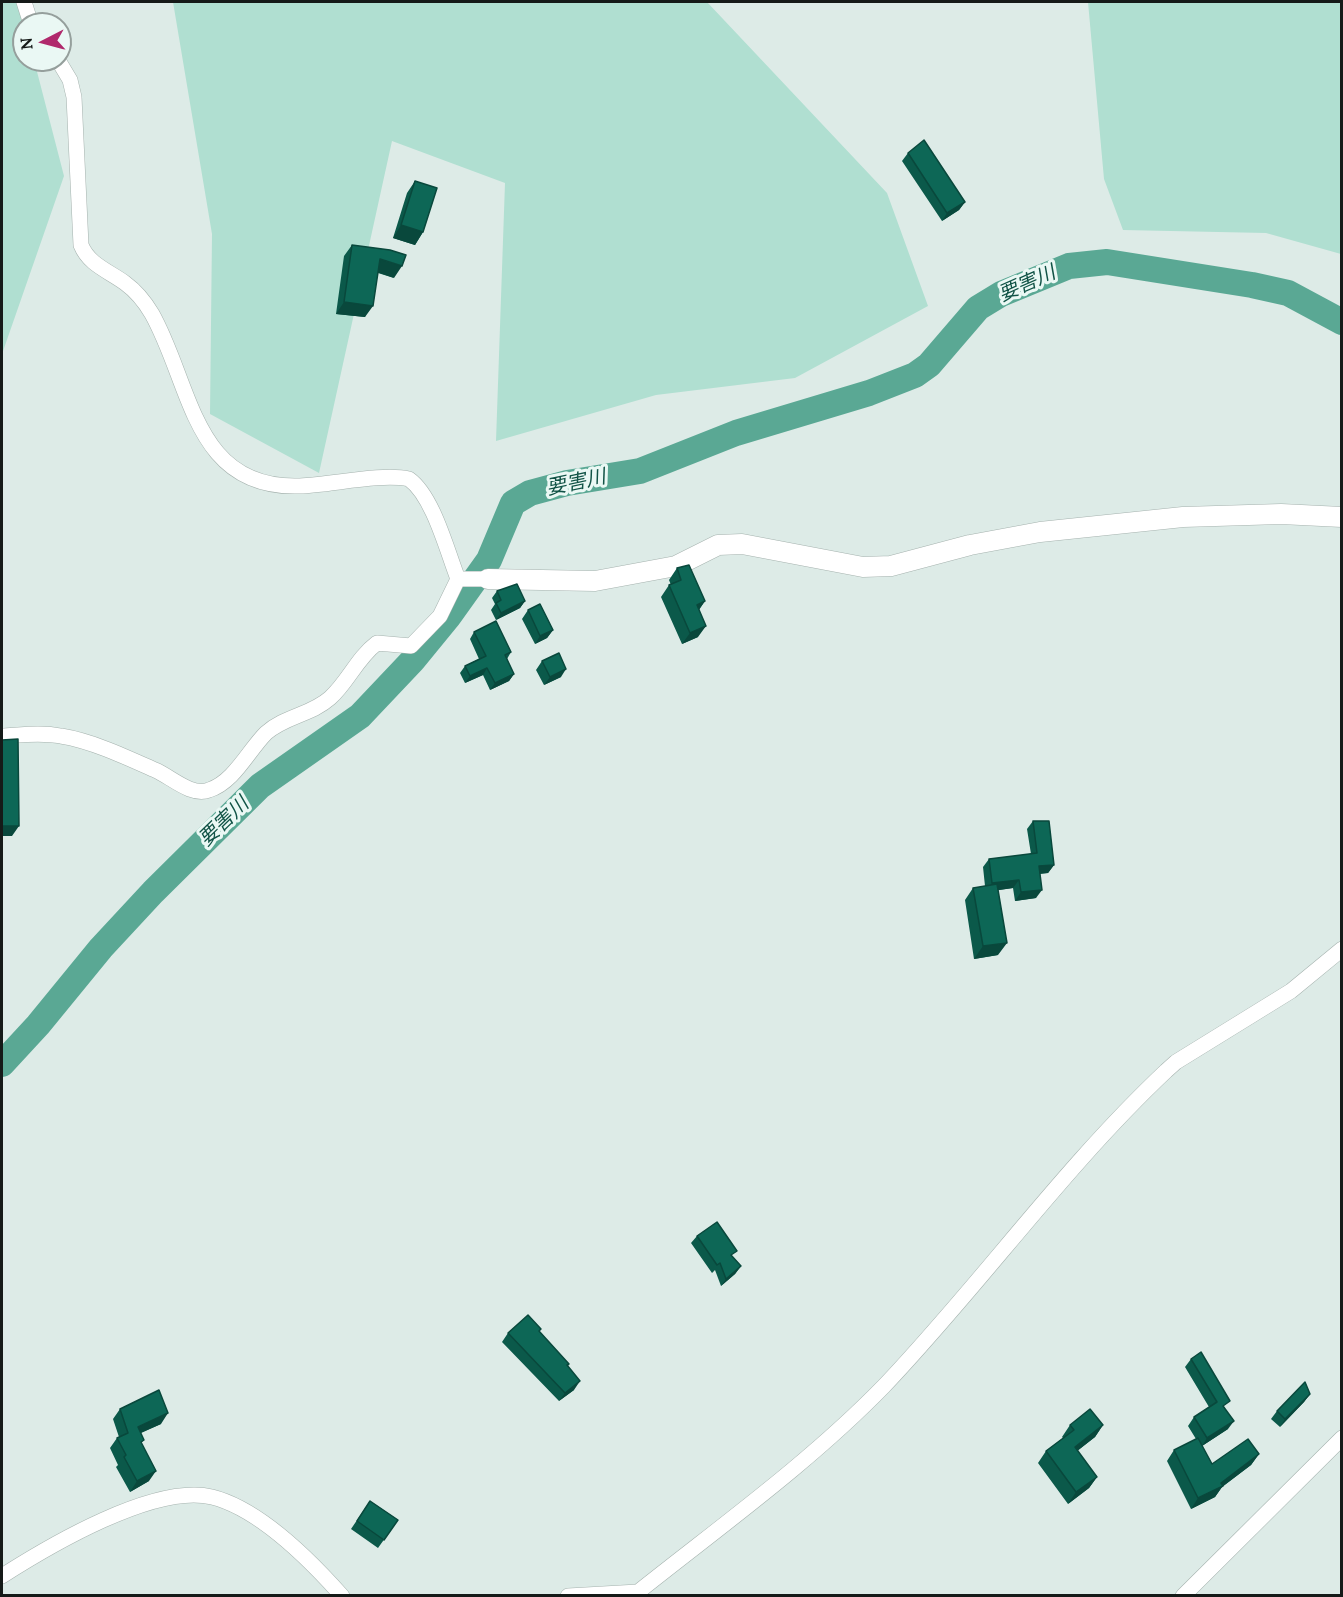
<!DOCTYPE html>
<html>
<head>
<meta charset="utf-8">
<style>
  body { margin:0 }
  #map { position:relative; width:1343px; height:1597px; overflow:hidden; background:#ddebe7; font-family:Lora,serif }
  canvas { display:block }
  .frame { position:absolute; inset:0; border:3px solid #151a18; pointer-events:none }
  .north { position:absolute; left:12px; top:12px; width:60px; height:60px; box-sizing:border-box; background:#eaf8f4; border:2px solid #959f9c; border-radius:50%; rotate:264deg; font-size:16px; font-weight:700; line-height:24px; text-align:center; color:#151a18 }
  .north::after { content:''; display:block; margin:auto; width:21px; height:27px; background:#b0296c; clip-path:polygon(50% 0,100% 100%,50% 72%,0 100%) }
</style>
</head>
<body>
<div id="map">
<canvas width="1343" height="1597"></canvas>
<div class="frame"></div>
<div class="north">N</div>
</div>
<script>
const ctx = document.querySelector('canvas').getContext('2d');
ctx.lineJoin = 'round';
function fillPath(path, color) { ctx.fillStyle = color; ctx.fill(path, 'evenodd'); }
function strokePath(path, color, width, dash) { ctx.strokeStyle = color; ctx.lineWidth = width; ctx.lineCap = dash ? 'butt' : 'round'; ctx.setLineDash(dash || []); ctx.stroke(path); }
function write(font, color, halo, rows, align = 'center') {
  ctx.font = font + ' Lora,"Noto Sans JP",serif'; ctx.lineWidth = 6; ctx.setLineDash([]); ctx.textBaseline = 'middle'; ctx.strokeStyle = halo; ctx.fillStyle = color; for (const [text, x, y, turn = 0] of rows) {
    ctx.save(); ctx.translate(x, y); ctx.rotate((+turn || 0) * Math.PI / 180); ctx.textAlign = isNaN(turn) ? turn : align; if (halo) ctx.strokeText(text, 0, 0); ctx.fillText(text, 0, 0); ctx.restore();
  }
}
fillPath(new Path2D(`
  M2,2H18L24,24V60H34L64,176L2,354Z
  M173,2H707L887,193L928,306L795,378L656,395L496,441L505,183L392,141L319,473L210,414L212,234Z
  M1088,2H1341V254L1266,233L1123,230L1104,179Z`), '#b0dfd1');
strokePath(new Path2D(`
  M2,1064L38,1025L101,948L153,892L260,786L360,716L413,660L449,616L489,560L513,503L530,493L567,483L640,471L736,433L869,393L915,375L929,365L978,308L1001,294L1069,266L1107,262L1252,285L1288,293L1342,322`), '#5aa894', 26);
const minor = new Path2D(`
  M24,2L31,24
  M458,579H488
  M2,736C21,735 41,732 61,736C92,741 126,757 155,770C170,776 191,797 209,790C234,782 248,751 266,733C285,716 311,715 330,698C348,682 357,658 377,643L411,646L440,616L458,579C447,551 433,496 409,479C381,473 331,485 300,486C193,490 192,385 152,314C145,302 136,291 125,283C109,271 89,265 81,245L74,97L70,80L58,60
  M2,1576C49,1546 155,1483 212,1497C260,1509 310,1560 342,1596
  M568,1596L638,1592
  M633,1596C718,1528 808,1464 884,1386C981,1284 1063,1168 1166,1071L1176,1062L1291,991L1342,949
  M1183,1596L1342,1438`);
const tertiary = new Path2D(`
  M488,579L595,581L676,566L718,545L742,544L863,567L891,566L970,545L1040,532L1183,517L1281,514L1342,517`);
strokePath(minor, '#a5b2ae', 16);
strokePath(tertiary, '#a5b2ae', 21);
strokePath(minor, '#fff', 15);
strokePath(tertiary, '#fff', 20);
fillPath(new Path2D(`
  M908,153L965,202L959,210L942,221L902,161Z
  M415,181L423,232L415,245L393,238L407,193Z
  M352,245L394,278L378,273L365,317L336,314L344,256Z
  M677,568L705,601L699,610L698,637L682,644L661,597L669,585H671L669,580Z
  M497,591L525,601L520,608L496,620L491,610L495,604L492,598Z
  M528,610L553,630L547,638L535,644L522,619Z
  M474,632L511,652L507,659L514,674L509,681L490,690L483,675L465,683L460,673L465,666L479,659L470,639Z
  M542,661L561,677L544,685L536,670Z
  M1033,821L1054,865L1048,873L1040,874L1036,898L1015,901L1013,888L998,890V955L974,959L965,900L973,888L985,886L983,867L989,859L1031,854L1027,829Z
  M697,1236L733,1257L741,1266L735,1274L721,1286L715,1270L712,1273L691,1243Z
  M541,1329L539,1331L569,1364L568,1366L574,1390L559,1401L502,1342L508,1333Z
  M1191,1359L1225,1408L1228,1429L1202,1446L1212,1464L1259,1454L1251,1465L1222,1487L1215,1497L1191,1509L1167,1461L1174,1450L1196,1439L1188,1426L1194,1417L1209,1407L1185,1367Z
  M1310,1394L1304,1402L1280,1427L1271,1419L1277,1411Z
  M120,1409L161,1424L140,1433L144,1440L141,1443L149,1481L130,1492L116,1467L118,1465L110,1448L117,1438L119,1437L113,1419Z
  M1070,1425H1103L1095,1437L1077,1451L1097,1477L1089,1488L1068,1504L1038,1463L1046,1451L1063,1438L1062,1437Z
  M370,1501L398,1520L378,1548L351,1529Z`), '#0b594a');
fillPath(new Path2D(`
  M965,202L959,210L942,221L947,213Z
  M401,225L423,232L415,245L393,238Z
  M380,259L402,266L394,278L371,270Z
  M344,302L373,306L365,317L336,314Z
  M525,601L520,608L496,620L501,613Z
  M705,601L697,612V605Z
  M706,626L698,637L682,644L690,633Z
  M553,630L547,638L535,644L540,636Z
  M487,668L483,675L465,683L470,676Z
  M566,669L561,677L544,685L550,677Z
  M514,674L509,681L490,690L495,683Z
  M2,826H19L12,836H2Z
  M1054,865L1048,873L1033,874L1039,866Z
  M1019,880L1013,888L986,892L992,883Z
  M1042,890L1036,898L1015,901L1021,892Z
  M1007,943L998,955L974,959L983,946Z
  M741,1266L735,1274L721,1286L726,1279Z
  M580,1381L574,1390L559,1401L565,1393Z
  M1310,1394L1304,1402L1280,1427L1285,1419Z
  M168,1413L161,1424L130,1438L138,1427Z
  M1234,1421L1228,1429L1202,1446L1207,1438Z
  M1103,1425L1095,1437L1067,1459L1075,1447Z
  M1259,1454L1251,1465L1222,1487L1215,1497L1191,1509L1198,1498L1221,1483Z
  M156,1471L149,1481L130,1492L137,1481Z
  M1097,1477L1089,1488L1068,1504L1076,1492Z`), '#09483c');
const building = new Path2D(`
  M924,140L965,202L947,213L908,153Z
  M415,181L437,188L423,232L401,225Z
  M352,245L390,250L406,255L402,266L380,259L373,306L344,302Z
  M689,565L705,601L697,605L706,626L690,633L669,585L681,580L677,568Z
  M517,584L525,601L501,613L496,603L501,600L497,591Z
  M540,604L553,630L540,636L528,610Z
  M496,621L511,652L505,655L514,674L495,683L487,668L470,676L465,666L486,656L474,632Z
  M559,653L566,669L550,677L542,661Z
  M18,739L19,826H2V740Z
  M1033,821H1049L1054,865L1039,866L1042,890L1021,892L1019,880L992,883L989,859L1037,853Z
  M997,884L1007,943L983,946L973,888Z
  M717,1222L737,1251L731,1255L741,1266L726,1279L720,1263L717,1265L697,1236Z
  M528,1315L541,1329L539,1331L569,1364L567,1365L580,1381L565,1393L508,1333Z
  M1201,1352L1230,1401L1223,1406L1234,1421L1207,1438L1194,1417L1217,1402L1191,1359Z
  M1305,1382L1310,1394L1285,1419L1277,1411Z
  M159,1390L168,1413L138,1427L144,1440L141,1442L156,1471L137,1481L124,1457L126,1455L117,1438L128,1433L120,1409Z
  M1090,1409L1103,1425L1075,1447L1097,1477L1076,1492L1046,1451L1074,1430L1070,1425Z
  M1198,1438L1212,1464L1248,1439L1259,1454L1221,1483L1223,1486L1198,1498L1174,1450Z
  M370,1501L398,1520L384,1540L357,1521Z`);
fillPath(building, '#0d6756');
strokePath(building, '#09483c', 1.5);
write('italic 20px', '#115346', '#eaf8f4', [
  ["要害川",1027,284,-24],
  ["要害川",576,483,-12],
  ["要害川",224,822,-44]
]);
</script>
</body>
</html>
